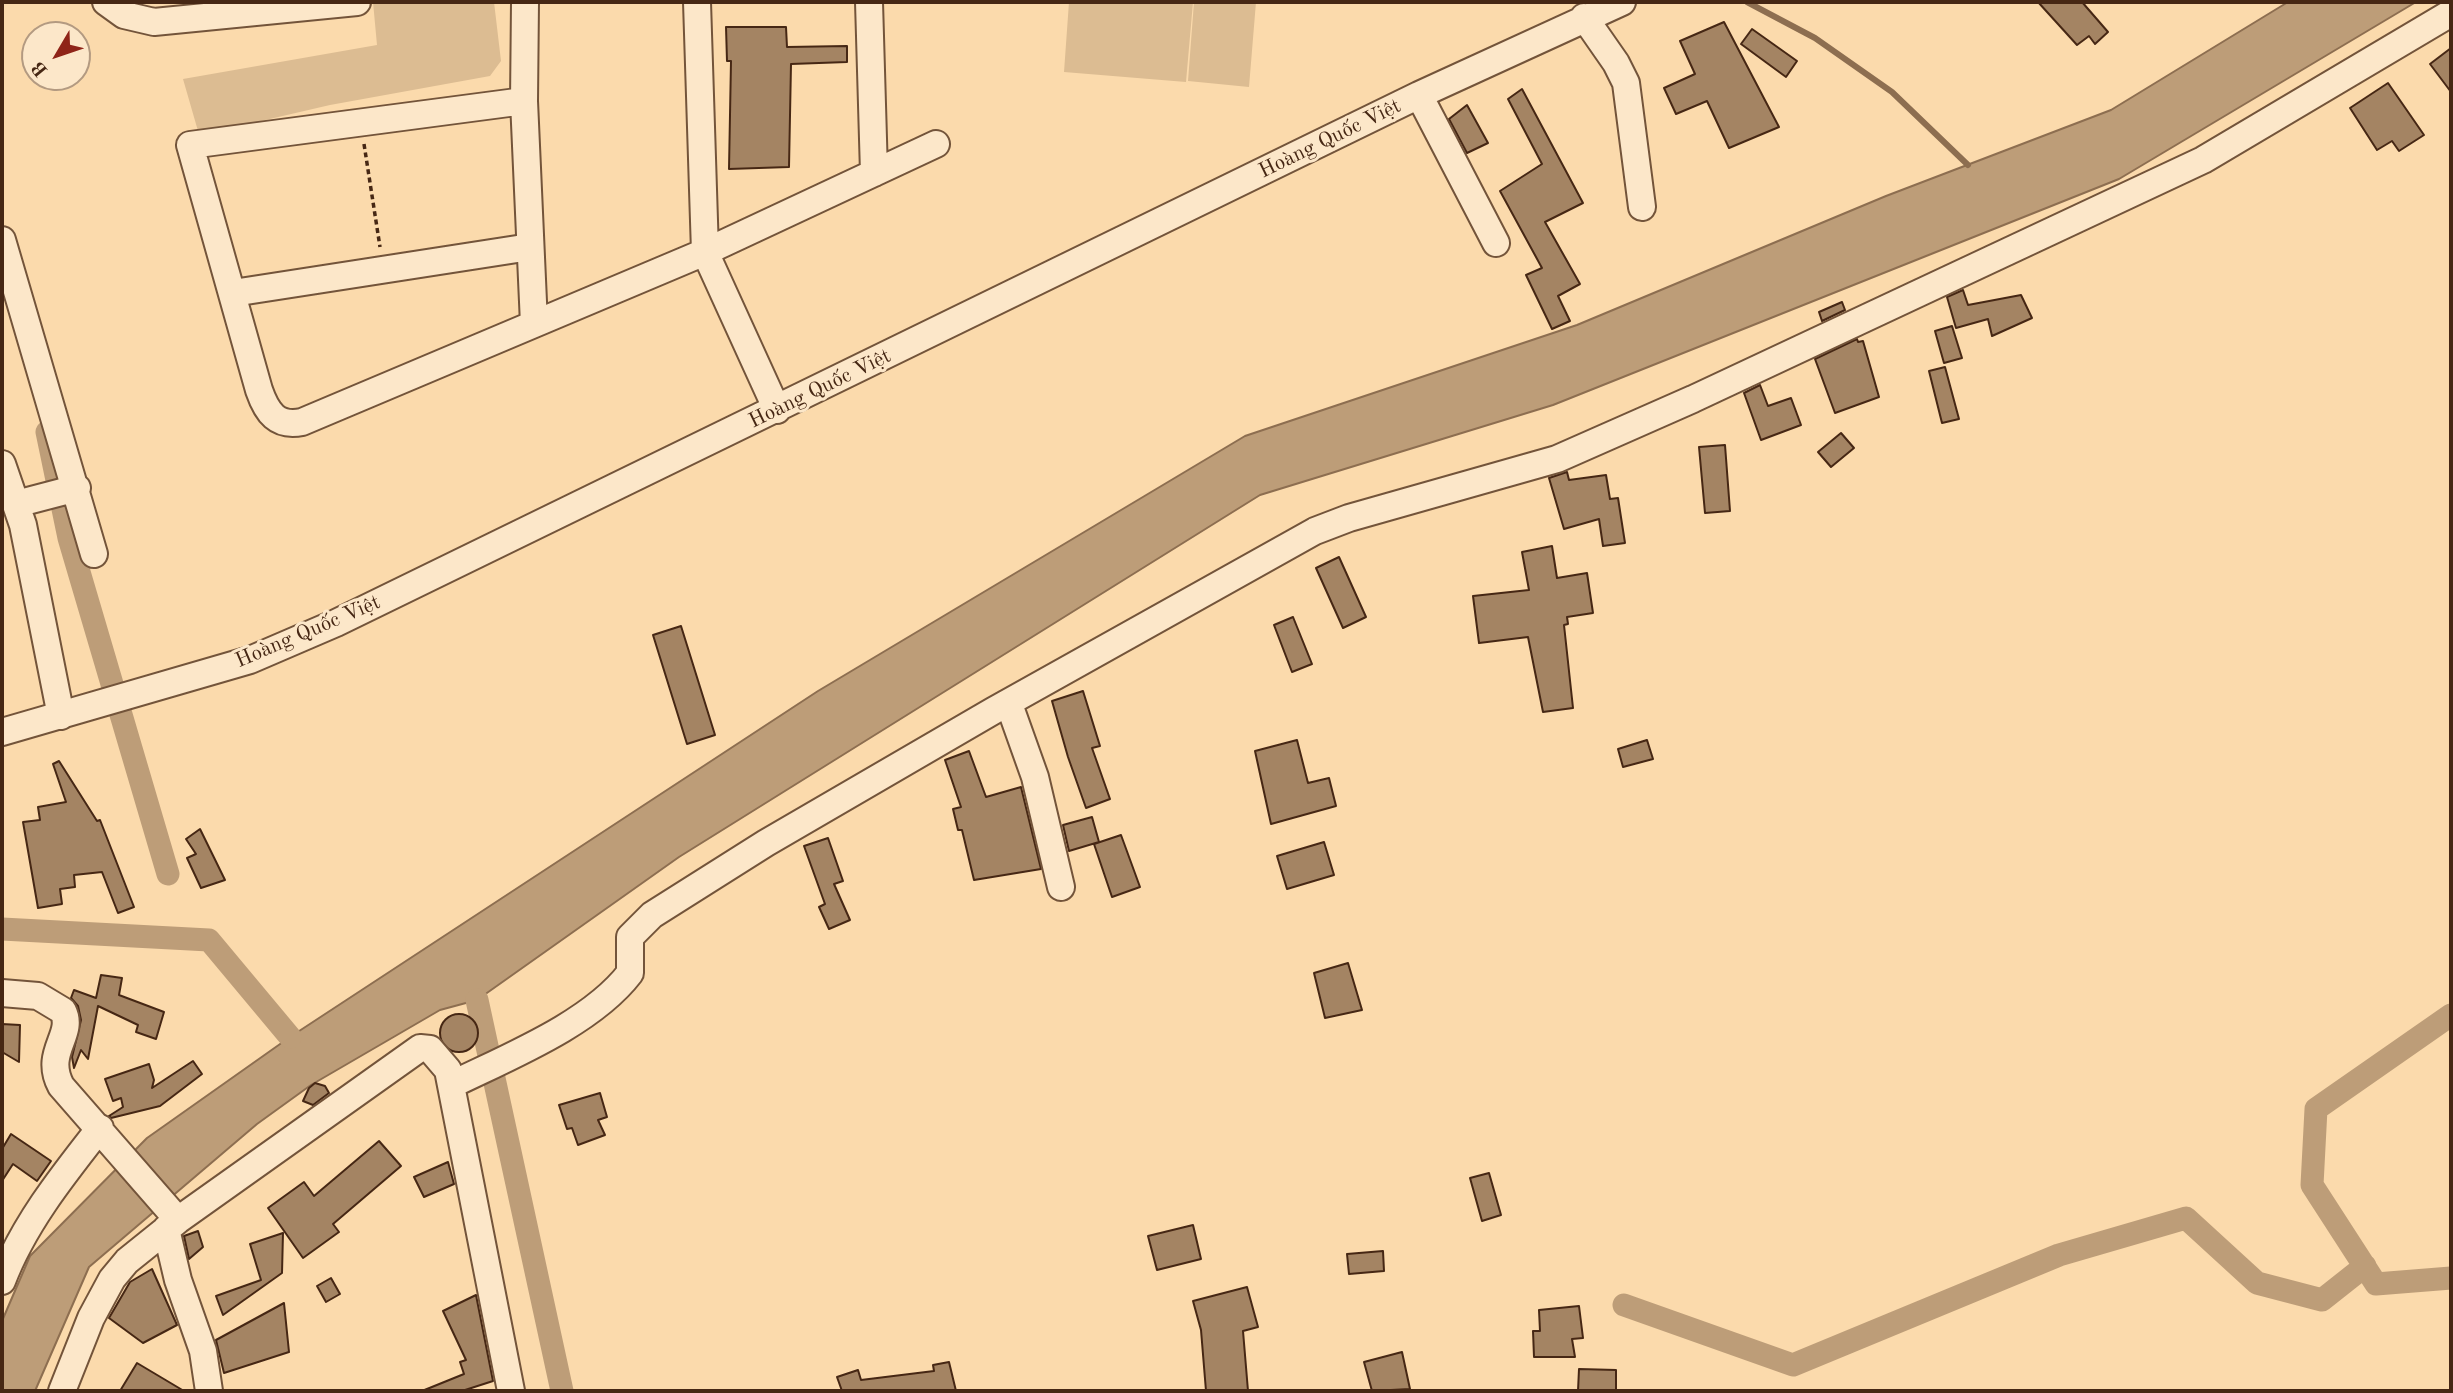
<!DOCTYPE html>
<html>
<head>
<meta charset="utf-8">
<style>
  body { margin:0 }
  #map { position:relative; width:2453px; height:1393px; overflow:hidden; background:#fbdaac; font-family:"Old Standard TT",serif }
  canvas { display:block }
  .frame { position:absolute; inset:0; border:4px solid #462714; pointer-events:none }
  .north { position:absolute; left:21px; top:21px; width:70px; height:70px; box-sizing:border-box; background:#fce7c9; border:2px solid #b39a81; border-radius:50%; rotate:231deg; font-size:19px; font-weight:700; line-height:28px; text-align:center; color:#462714 }
  .north::after { content:''; display:block; margin:auto; width:24px; height:32px; background:#8f2418; clip-path:polygon(50% 0,100% 100%,50% 72%,0 100%) }
</style>
</head>
<body>
<div id="map">
<canvas width="2453" height="1393"></canvas>
<div class="frame"></div>
<div class="north">B</div>
</div>
<script>
const ctx = document.querySelector('canvas').getContext('2d');
ctx.lineJoin = 'round';
function fillPath(path, color) { ctx.fillStyle = color; ctx.fill(path, 'evenodd'); }
function strokePath(path, color, width, dash) { ctx.strokeStyle = color; ctx.lineWidth = width; ctx.lineCap = dash ? 'butt' : 'round'; ctx.setLineDash(dash || []); ctx.stroke(path); }
function write(font, color, halo, rows, align = 'center') {
  ctx.font = font + ' "Old Standard TT",serif'; ctx.lineWidth = 6; ctx.setLineDash([]); ctx.textBaseline = 'middle'; ctx.strokeStyle = halo; ctx.fillStyle = color; for (const [text, x, y, turn = 0] of rows) {
    ctx.save(); ctx.translate(x, y); ctx.rotate((+turn || 0) * Math.PI / 180); ctx.textAlign = isNaN(turn) ? turn : align; if (halo) ctx.strokeText(text, 0, 0); ctx.fillText(text, 0, 0); ctx.restore();
  }
}
fillPath(new Path2D(`
  M373,2H494L501,61L490,76L330,105L205,134L198,131L183,79L377,45Z
  M1069,2H1193L1186,82L1064,72Z
  M1194,2H1256L1249,87L1188,81Z`), '#dcbc92');
const water = new Path2D(`
  M2288,2H2416L2119,179L1553,405L1260,495L679,857L477,1000L440,1010L311,1085L257,1124L89,1267L35,1391H2V1321L30,1256L147,1138L290,1037L818,691L1245,436L1577,325L1886,196L2111,110Z`);
fillPath(water, '#bd9d78');
strokePath(water, '#8d6e50', 2);
strokePath(new Path2D(`
  M1747,2L1815,38L1892,92L1968,165`), '#8d6e50', 6);
strokePath(new Path2D(`
  M47,432L69,538L168,874
  M2,929L209,940L290,1037
  M477,1000L562,1391
  M2451,1015L2316,1109L2312,1185L2376,1284L2451,1278
  M1624,1305L1793,1365L2059,1255L2186,1218L2257,1283L2322,1300L2365,1266`), '#bd9d78', 23);
const building = new Path2D(`
  M2038,2H2082L2108,32L2095,44L2089,36L2077,45Z
  M1724,22L1779,127L1729,148L1707,101L1676,114L1664,88L1695,74L1680,41Z
  M726,27H786L787,47L847,46V62L791,64L789,167L729,169L731,61H727Z
  M1752,29L1797,61L1786,77L1741,44Z
  M2451,48V92L2430,64Z
  M2388,83L2424,135L2399,151L2392,141L2377,150L2350,108Z
  M1522,89L1583,203L1545,222L1580,284L1558,296L1570,321L1552,329L1526,275L1542,268L1500,191L1542,164L1508,99Z
  M1467,105L1488,143L1467,153L1449,119Z
  M1963,290L1968,305L2021,295L2032,318L1992,336L1988,319L1956,328L1947,297Z
  M1842,302L1845,310L1822,321L1819,312Z
  M1952,326L1962,358L1944,363L1935,331Z
  M1857,339L1858,342L1863,341L1879,397L1835,413L1815,359Z
  M1945,367L1959,419L1942,423L1929,371Z
  M1760,385L1768,406L1791,398L1801,425L1761,440L1744,393Z
  M1841,433L1854,448L1831,467L1818,452Z
  M1725,445L1730,511L1705,513L1699,447Z
  M1567,472L1569,480L1606,475L1610,499L1618,498L1625,543L1603,546L1599,519L1564,529L1549,478Z
  M1552,546L1557,578L1587,573L1593,613L1567,617L1568,624L1564,625L1573,708L1543,712L1528,637L1479,643L1473,596L1529,590L1522,552Z
  M1339,557L1366,617L1343,628L1316,568Z
  M1293,617L1312,664L1292,672L1274,625Z
  M681,626L715,735L687,744L653,635Z
  M1083,691L1100,746L1092,748L1110,799L1086,808L1068,757L1052,701Z
  M1297,740L1308,783L1329,778L1336,806L1271,824L1255,751Z
  M1647,740L1653,759L1623,767L1618,749Z
  M969,751L986,797L1021,787L1041,869L974,880L962,830H958L953,809L961,807L945,760Z
  M59,761L97,821L100,820L134,907L118,913L102,872L74,875L75,887L60,889L62,904L38,908L23,822L40,820L38,807L66,802L53,764Z
  M1092,817L1099,842L1069,851L1063,825Z
  M200,829L225,880L201,888L187,858L196,854L186,839Z
  M1121,835L1140,887L1112,897L1094,844Z
  M828,838L843,881L834,884L850,920L829,929L819,907L825,904L804,846Z
  M1324,842L1334,875L1287,889L1277,856Z
  M1348,963L1362,1010L1325,1018L1314,973Z
  M101,975L122,978L119,995L164,1012L156,1039L136,1032L138,1025L98,1006L88,1059L81,1050L74,1068L72,1057L81,1020L78,1006L71,998L74,990L96,998Z
  M440 1033a19 19 0 1 1 38 0a19 19 0 1 1-38 0Z
  M2,1024L20,1025L19,1062L2,1052Z
  M193,1061L202,1074L160,1106L111,1118L109,1116L123,1107L121,1098L113,1101L105,1079L149,1064L154,1080L152,1088Z
  M315,1083L325,1086L329,1093L313,1105L303,1101L309,1088Z
  M600,1093L607,1117L598,1120L605,1135L578,1145L572,1128L567,1129L559,1105Z
  M11,1134L51,1161L37,1181L13,1164L2,1181V1149Z
  M379,1141L401,1166L333,1224L339,1232L303,1258L268,1208L304,1182L314,1196Z
  M448,1162L454,1184L424,1197L414,1177Z
  M1489,1173L1501,1215L1482,1221L1470,1178Z
  M1193,1225L1201,1259L1157,1270L1148,1236Z
  M198,1231L203,1247L189,1259L184,1236Z
  M283,1233L282,1273L223,1315L216,1296L261,1280L250,1244Z
  M1383,1251L1384,1271L1349,1274L1347,1254Z
  M152,1269L177,1325L143,1343L109,1318L130,1282Z
  M331,1278L340,1294L326,1302L317,1286Z
  M1247,1287L1258,1327L1243,1331L1248,1391H1206L1201,1330L1193,1301Z
  M476,1295L493,1381L462,1391H422L464,1374L460,1362L466,1360L443,1311Z
  M284,1303L289,1352L224,1373L216,1340Z
  M1579,1306L1583,1338L1572,1339L1575,1357H1534L1533,1331H1540L1539,1310Z
  M1402,1352L1410,1389L1372,1391L1364,1362Z
  M949,1362L956,1391H842L837,1377L858,1370L861,1380L934,1371L933,1365Z
  M137,1363L184,1391H120Z
  M1579,1369L1616,1370V1391H1578Z`);
fillPath(building, '#a48463');
strokePath(building, '#462714', 2);
const minor = new Path2D(`
  M106,2L124,15L154,22L357,2
  M525,2L524,101L534,324
  M697,2L705,252L777,410
  M869,2L874,173
  M1584,17L1616,63L1626,83L1642,207
  M1419,95L1496,243
  M524,101L190,145L259,390C267,413 277,427 302,422L705,252L936,144
  M2,240L94,554
  M233,293L530,247
  M2,464L23,525L61,716
  M16,504L77,488
  M1009,704L1035,777L1061,887
  M2,732L250,660L336,623L1419,95L1622,2
  M2,993L38,996L63,1011C75,1035 43,1052 61,1086L178,1220
  M451,1085C508,1057 591,1024 630,973V937L652,915L766,843L993,711L1315,531L1349,518L1557,459L1693,399L2203,160L2451,13
  M166,1229L178,1280L203,1351L209,1391
  M2,1281C23,1225 63,1175 100,1128
  M62,1391L91,1318L112,1279L127,1261L178,1220L420,1048L430,1049L448,1070L511,1391`);
strokePath(minor, '#73543a', 30);
strokePath(new Path2D(`
  M364,144L380,247`), '#462714', 3.5, [5, 3.5]);
strokePath(minor, '#fce7c9', 26);
write('21px', '#462714', '#fce7c9', [
  ["Hoàng Quốc Việt",1330,139,-26],
  ["Hoàng Quốc Việt",820,389,-26],
  ["Hoàng Quốc Việt",308,632,-23]
]);
</script>
</body>
</html>
